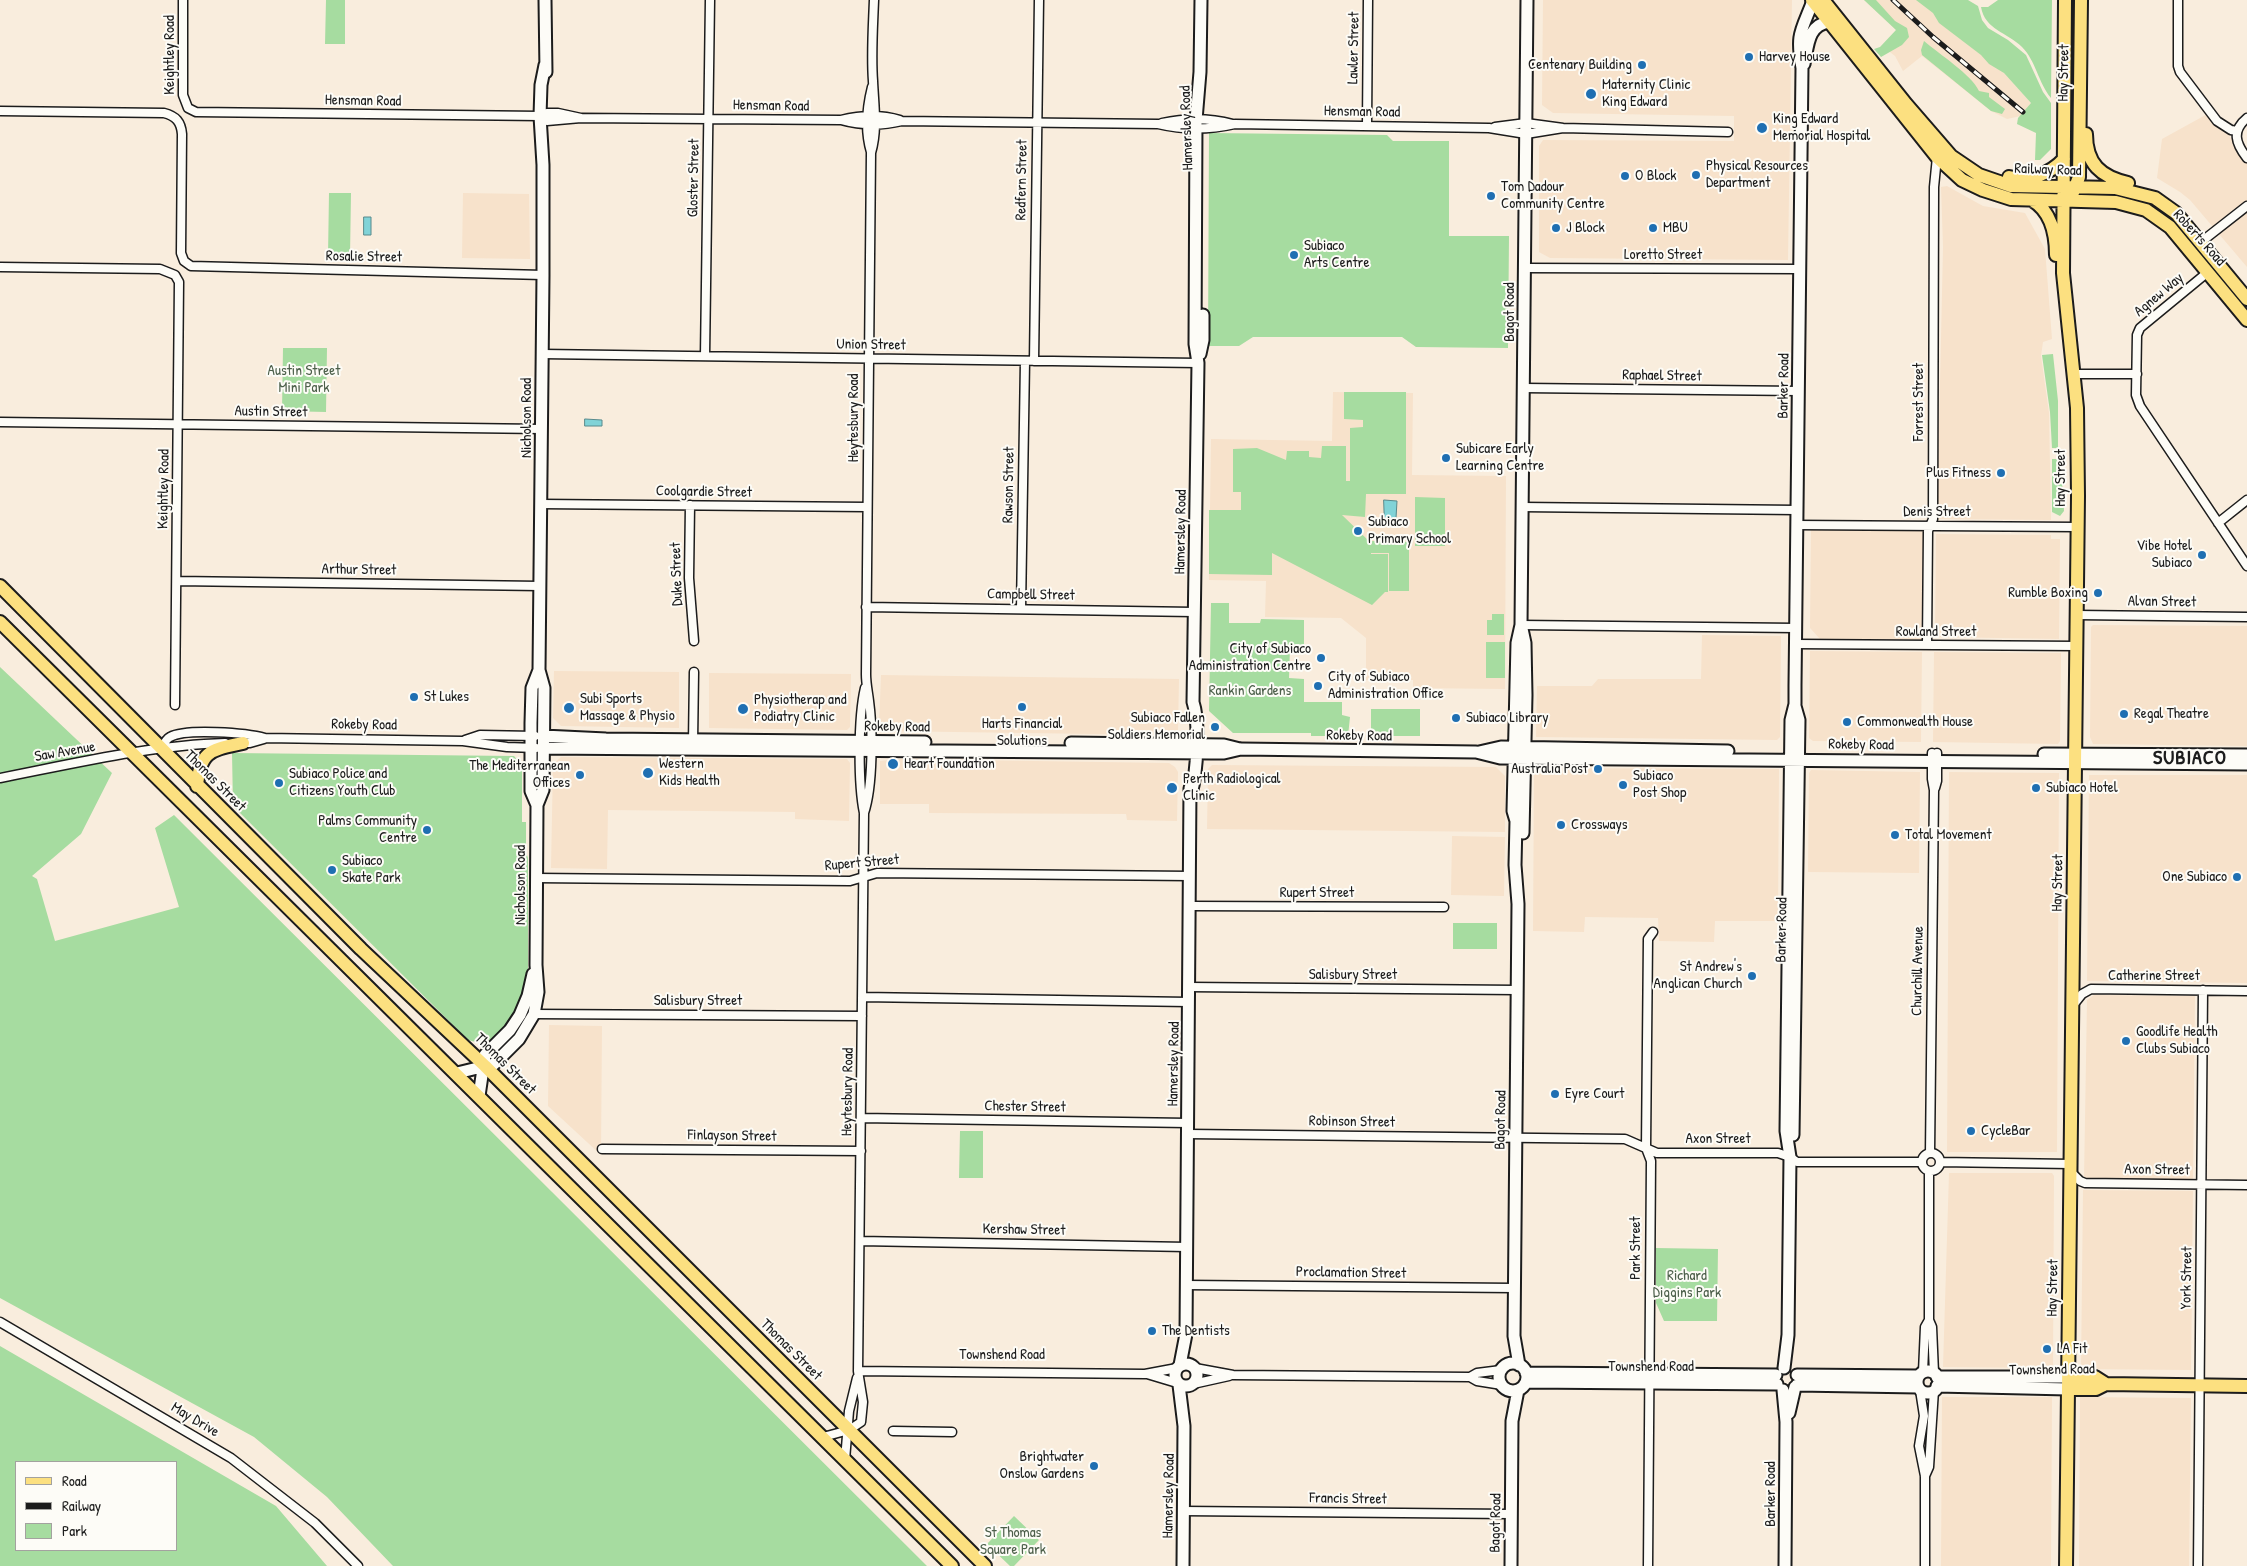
<!DOCTYPE html>
<html>
<head>
<meta charset="utf-8">
<style>
  body { margin:0 }
  #map { position:relative; width:2247px; height:1566px; overflow:hidden; background:#f9eddd; font-family:"Patrick Hand",sans-serif }
  canvas { display:block }
  .legend { position:absolute; left:15px; top:1461px; width:162px; height:90px; box-sizing:border-box; background:#fdfcf7; border:1px solid #a3a29f; margin:0; padding:6px 9px; list-style:none; font-size:15px; color:#1c1c1c }
  .legend li { display:flex; align-items:center; gap:10px; height:25px }
  .legend b { width:25px; border:1px solid #a3a29f }
</style>
</head>
<body>
<div id="map">
<canvas width="2247" height="1566"></canvas>
<ul class="legend">
<li><b style="height:6px;background:#fce080"></b>Road</li>
<li><b style="height:6px;background:#1c1c1c"></b>Railway</li>
<li><b style="height:14px;background:#a6dca0"></b>Park</li>
</ul>
</div>
<script>
const ctx = document.querySelector('canvas').getContext('2d');
ctx.lineJoin = 'round';
function fillPath(path, color) { ctx.fillStyle = color; ctx.fill(path, 'evenodd'); }
function strokePath(path, color, width, dash) { ctx.strokeStyle = color; ctx.lineWidth = width; ctx.lineCap = dash ? 'butt' : 'round'; ctx.setLineDash(dash || []); ctx.stroke(path); }
function write(font, color, halo, rows, align = 'center') {
  ctx.font = font + ' "Patrick Hand",sans-serif'; ctx.lineWidth = 4; ctx.setLineDash([]); ctx.textBaseline = 'middle'; ctx.strokeStyle = halo; ctx.fillStyle = color; for (const [text, x, y, turn = 0] of rows) {
    ctx.save(); ctx.translate(x, y); ctx.rotate((+turn || 0) * Math.PI / 180); ctx.textAlign = isNaN(turn) ? turn : align; if (halo) ctx.strokeText(text, 0, 0); ctx.fillText(text, 0, 0); ctx.restore();
  }
}
fillPath(new Path2D(`
  M1543,0H1792L1788,260L1550,258L1539,252V146L1543,140L1734,141V116L1553,113L1542,105Z
  M1864,0H1939L2031,103L2021,116L2007,119L1991,111L1922,56L1903,71L1895,56L1886,49L1896,30Z
  M2211,112L2247,159V267L2190,200L2180,192L2157,178L2162,139Z
  M1947,186L1983,206L2025,213L2045,249L2052,339L2043,342L2041,356L2049,413L2051,520L1937,519L1943,247L1941,187Z
  M463,193L529,194L530,259L462,258Z
  M1333,392L1413,393L1412,475L1506,476L1505,689L1413,688V680H1366V638L1341,618L1265,617L1266,581L1209,580L1211,439L1332,441Z
  M1811,529L1924,530L1923,640L1820,639L1810,628Z
  M1936,534L2051,535V539H2060L2059,639L1935,637Z
  M2093,625L2247,626V746L2093,744L2090,737L2091,627Z
  M1702,635L1781,636L1780,737L1777,740L1536,737L1537,686H1592L1598,679H1701Z
  M1810,651L1922,652L1921,742L1813,741L1809,738Z
  M1934,652L2061,653L2060,741L2058,744L1933,742Z
  M554,671L679,672V728L561,726L553,718Z
  M709,673L851,674L850,727L847,730L709,728Z
  M881,675L1179,679L1178,730L1173,734L1164,735L885,731L879,726Z
  M561,757L847,759L850,763L849,821L795,819V812L608,810L607,869L551,868L553,764Z
  M899,759L1169,763L1175,767L1178,772L1177,821L1127,820L1126,814L929,813V804H880V761Z
  M1212,765L1496,767L1505,776V832L1207,829L1208,769Z
  M1539,768L1779,769L1778,921H1715L1714,942L1659,941L1658,918L1585,917L1584,932L1533,931L1534,772Z
  M1811,770L1920,772L1919,873L1808,872L1809,773Z
  M1949,772L2059,773L2057,1152H1947Z
  M2089,775H2247V983L2087,981Z
  M1452,836L1505,837L1504,896L1451,895Z
  M2094,995L2195,996L2193,1180L2084,1179L2087,1000Z
  M549,1025L602,1026L601,1155L548,1106Z
  M1949,1173H2052L2054,1176L2053,1368L1943,1367Z
  M2083,1190L2193,1191L2191,1370L2081,1369Z
  M1942,1397H2052L2051,1566H1941Z
  M2080,1397L2191,1398L2189,1566H2079Z`), '#f7e2cb');
fillPath(new Path2D(`
  M326,0H345V44H325Z
  M1864,0H1876L1895,21L1907,28L1909,37L1902,45L1881,57L1874,49L1880,47L1896,30Z
  M1916,0H1968L1978,6L1982,20L1988,28L2008,40L2026,55L2043,92L2051,103V149L2040,160H2035L2036,133L2017,124L2018,118L2031,103L2004,73L1989,64L1981,55L1939,23L1933,13Z
  M1998,0H2052L2051,98C2038,82 2036,61 2022,47C2007,32 1985,30 1981,7H1988Z
  M1924,41C1939,54 1972,75 1979,91L1989,93V97L2005,109L2002,114L1991,111L1922,55L1921,50Z
  M1209,133L1387,135L1393,141H1449V236H1509L1508,348L1416,347L1402,337H1253L1239,346H1208Z
  M329,193H351L350,256H328Z
  M283,348H327L326,412L282,411Z
  M2053,354L2058,401V448H2052L2050,412L2042,355Z
  M1344,392H1406V494H1366L1365,517L1342,515L1371,543V554H1388V592H1385L1372,605L1272,553V575L1209,574V510H1241V492H1233V449L1257,448L1286,460L1287,451H1309V457L1321,458L1322,446H1346V481H1350V428L1363,427V420L1344,419Z
  M2052,459H2057V463L2061,466L2064,511L2060,516L2052,512Z
  M1415,497L1445,498V546H1415Z
  M1371,541L1409,542V591H1389V553H1371Z
  M1211,603H1229V623H1260L1261,619L1304,620V647H1290L1289,678L1304,679V702H1342V715L1350,717L1348,736H1311V733H1233L1209,711Z
  M1492,614H1504V635H1487V620H1492Z
  M1486,642H1505V678H1486Z
  M0,667L112,773L81,834L32,876L37,879L55,941L179,907L155,828L174,815L927,1566H393L327,1497L254,1437L0,1298Z
  M1371,709H1420V736H1371Z
  M232,753L514,756L522,765V822H526V852L528,858V976C523,1004 504,1052 468,1040L233,806Z
  M1453,923H1497V949H1453Z
  M960,1131H983V1178H959Z
  M1656,1248L1718,1249L1717,1321H1664L1656,1303Z
  M0,1346L276,1506L327,1566H0ZM16,1462H176V1550H16Z
  M1014,1516L1039,1540L1014,1566H1010L987,1544Z`), '#a6dca0');
const water = new Path2D(`
  M364,217H371V235H364Z
  M585,419L602,420V426H585Z
  M1384,500L1397,501L1396,518L1399,521V525H1381V521L1384,518Z`);
fillPath(water, '#81d3d7');
strokePath(water, '#598a8c', 1);
const street = new Path2D(`
  M183,0V95L188,108L196,112L540,116L547,113H558L581,118
  M2178,0V66L2180,72L2217,121L2231,130L2237,131
  M0,111L164,113C176,116 181,122 182,134L181,253L184,261L191,266L543,275
  M540,116L547,121L581,118L841,120C861,115 880,114 900,120
  M2247,118C2231,131 2236,144 2247,158
  M841,120C862,126 881,126 902,121L1158,124C1183,130 1209,130 1235,124L1489,128L1526,134L1563,128
  M1162,123C1185,118 1210,118 1233,124
  M1367,126L1368,0
  M1495,127L1526,123L1563,128L1728,132
  M871,152C865,132 867,107 872,87
  M2201,242L2247,206
  M0,267L160,269L175,275L179,282L175,705
  M1525,268L1800,269
  M2208,272L2140,328L2137,335L2136,395L2140,406L2247,566
  M542,354L1198,363
  M705,356L710,0
  M1034,361L1039,0
  M2074,374H2137
  M1524,388L1799,391
  M0,422L542,429
  M541,504L867,507
  M690,505L689,578L694,641
  M1522,507L1797,510
  M2218,523L2247,500
  M1797,525L2077,527
  M177,581L540,586
  M866,607L1194,612
  M1021,609L1025,361
  M2077,615L2247,617
  M1521,625L1796,628
  M1796,644L2076,646
  M1927,645L1928,531L1933,519L1934,187L1937,157
  M465,740L480,735L535,736
  M239,743H250L264,739
  M693,743L694,672
  M161,749C163,745 166,739 170,737C186,728 247,733 265,738L463,741L507,747L536,748
  M0,778C72,764 152,745 225,743
  M1935,788L1937,781V753
  M864,813C873,786 873,731 869,701C868,692 866,684 866,674L871,153C878,129 874,105 873,81C871,54 873,27 874,0
  M536,878L850,881L877,873L1190,876
  M1190,906L1444,907
  M1189,987L1517,990
  M862,997L1189,1002
  M2074,1004L2082,994L2091,989L2247,991
  M534,1014L862,1016
  M861,1118L1188,1123
  M1188,1134L1625,1139L1657,1153H1778L1790,1157L1797,1162H1921
  M602,1149L861,1151
  M1922 1162a9 9 0 1 1 18 0a9 9 0 1 1-18 0Z
  M1930,1153L1934,790L1932,779V753
  M1940,1162L2071,1164
  M2071,1172L2080,1181L2085,1183L2247,1185
  M860,1241L1187,1247
  M1186,1285L1514,1288
  M1929,1320L1932,1327L1934,1373
  M0,1322L231,1458L315,1523L358,1566
  M1195,1368L1233,1375L1470,1377L1477,1373L1501,1370
  M858,1371L1145,1374L1177,1368
  M1923,1372L1925,1327L1929,1320V1172
  M1147,1374L1177,1383
  M1470,1377L1477,1381L1502,1385
  M1193,1384L1229,1376
  M1920,1390L1924,1416L1919,1446L1925,1476V1566
  M893,1431L952,1432
  M823,1437L849,1430L861,1422L863,1402L858,1371L864,813C858,783 858,718 865,688
  M845,1460L849,1411L857,1378
  M1925,1476L1929,1467L1934,1390
  M1183,1511L1511,1514
  M1648,1566L1651,1161L1646,1148L1648,939L1653,932
  M2198,1566L2203,990`);
const secondary = new Path2D(`
  M545,0L546,72
  M1804,64C1808,47 1807,25 1829,22
  M1200,354L1203,340V315
  M1522,629L1525,643L1526,695L1523,833
  M543,736L606,739L925,742
  M1071,743L1224,745L1240,749
  M543,748L1212,753H1224L1241,749L1476,752L1500,758L2247,764
  M1479,752L1501,747L1728,751
  M2044,754L2247,755
  M1191,794C1197,773 1200,723 1193,702L1198,363L1195,344L1196,120L1200,72L1201,0
  M537,805L531,791V723L532,688L539,670
  M457,1073L494,1064L519,1039L534,1014L538,992L536,965L537,805L543,790L544,688L539,670L543,275V165L540,116L541,85L545,65
  M479,1096L485,1055L510,1030L520,1015L528,996L533,974
  M1793,1135L1799,720L1795,706
  M1499 1377a14 14 0 1 1 28 0a14 14 0 1 1-28 0Z
  M1175 1375a11 11 0 1 1 22 0a11 11 0 1 1-22 0Z
  M1180,1365L1186,1334L1190,788
  M1519,1365L1514,1336L1518,904L1515,865L1516,821L1513,811L1517,643L1521,625L1527,0
  M1784,1368L1788,1335L1790,1157L1786,1131L1791,720L1795,704V685L1802,68C1796,33 1801,32 1813,1
  M1917 1382a11 11 0 1 1 22 0a11 11 0 1 1-22 0Z
  M1526,1373L1776,1375
  M1797,1375L1918,1376
  M1937,1377H2069
  M1526,1382L1777,1384
  M1179,1385L1184,1426L1183,1566
  M1797,1385L1918,1387
  M1937,1386L2068,1389
  M1783,1390L1786,1422L1785,1566
  M1789,1413L1795,1387
  M1511,1566L1512,1421L1518,1390`);
const primary = new Path2D(`
  M1812,0L1937,157L1962,180L1983,190L2011,199L2116,202L2146,210L2170,227L2247,320
  M1823,0L1906,104L1951,156L1979,175L2011,186L2115,188L2155,198L2176,213L2247,299
  M2065,0L2063,273L2077,408L2078,496L2066,1566
  M2086,134C2086,164 2101,177 2128,183
  M2009,177C2029,182 2050,174 2064,159
  M2072,195L2079,177L2081,0
  M2032,200C2051,211 2056,235 2056,255
  M0,586L361,949L485,1066L985,1566
  M0,622L952,1566
  M197,786C200,750 211,750 243,743
  M2069,1377H2095L2106,1384L2247,1386
  M2068,1389H2096L2106,1384`);
strokePath(street, '#1c1c1c', 11);
strokePath(secondary, '#1c1c1c', 15);
strokePath(primary, '#1c1c1c', 16);
strokePath(street, '#fdfcf7', 8);
strokePath(secondary, '#fdfcf7', 11);
strokePath(primary, '#fce080', 12);
const rail = new Path2D(`
  M1893,0L1933,37L2023,112`);
strokePath(rail, '#1c1c1c', 5);
strokePath(rail, '#fdfcf7', 3, [9]);
for (const [x, y, r, color] of [
  [1749,57,5,"#1f6fb2"],
  [1642,65,5,"#1f6fb2"],
  [1591,94,6,"#1f6fb2"],
  [1762,128,6,"#1f6fb2"],
  [1696,175,5,"#1f6fb2"],
  [1625,176,5,"#1f6fb2"],
  [1491,196,5,"#1f6fb2"],
  [1556,228,5,"#1f6fb2"],
  [1653,228,5,"#1f6fb2"],
  [1294,255,5,"#1f6fb2"],
  [1446,458,5,"#1f6fb2"],
  [2001,473,5,"#1f6fb2"],
  [1358,531,5,"#1f6fb2"],
  [2202,555,5,"#1f6fb2"],
  [2098,593,5,"#1f6fb2"],
  [1321,658,5,"#1f6fb2"],
  [1318,686,5,"#1f6fb2"],
  [414,697,5,"#1f6fb2"],
  [1022,707,5,"#1f6fb2"],
  [569,708,6,"#1f6fb2"],
  [743,709,6,"#1f6fb2"],
  [2124,714,5,"#1f6fb2"],
  [1456,718,5,"#1f6fb2"],
  [1847,722,5,"#1f6fb2"],
  [1215,727,5,"#1f6fb2"],
  [893,764,6,"#1f6fb2"],
  [1598,769,5,"#1f6fb2"],
  [648,773,6,"#1f6fb2"],
  [580,775,5,"#1f6fb2"],
  [279,783,5,"#1f6fb2"],
  [1623,785,5,"#1f6fb2"],
  [1172,788,6,"#1f6fb2"],
  [2036,788,5,"#1f6fb2"],
  [1561,825,5,"#1f6fb2"],
  [427,830,5,"#1f6fb2"],
  [1895,835,5,"#1f6fb2"],
  [332,870,5,"#1f6fb2"],
  [2237,877,5,"#1f6fb2"],
  [1752,976,5,"#1f6fb2"],
  [2126,1041,5,"#1f6fb2"],
  [1555,1094,5,"#1f6fb2"],
  [1971,1131,5,"#1f6fb2"],
  [1152,1331,5,"#1f6fb2"],
  [2047,1349,5,"#1f6fb2"],
  [1094,1466,5,"#1f6fb2"]
]) { const dot = new Path2D(); dot.arc(x, y, r, 0, 2 * Math.PI); ctx.fillStyle = color; ctx.fill(dot); strokePath(dot, '#fdfcf7', 2); }
write('15px', '#1c1c1c', '#fdfcf7', [
  ["Lawler Street",1354,48,-89],
  ["Keightley Road",170,55,-90],
  ["Hay Street",2064,73,-89],
  ["Hensman Road",363,101,1],
  ["Hensman Road",771,106,1],
  ["Hensman Road",1362,112,1],
  ["Hamersley Road",1187,128,-92],
  ["Railway Road",2048,170,2],
  ["Gloster Street",694,178,-89],
  ["Redfern Street",1022,180,-89],
  ["Roberts Road",2199,238,48],
  ["Loretto Street",1663,255],
  ["Rosalie Street",364,257,1],
  ["Agnew Way",2159,295,-40],
  ["Bagot Road",1510,312,-90],
  ["Union Street",871,345,1],
  ["Raphael Street",1662,376,1],
  ["Barker Road",1784,386,-89],
  ["Forrest Street",1919,402,-90],
  ["Austin Street",271,412,1],
  ["Nicholson Road",527,418,-90],
  ["Heytesbury Road",854,418,-90],
  ["Hay Street",2061,478,-90],
  ["Rawson Street",1009,485,-89],
  ["Keightley Road",164,489,-89],
  ["Coolgardie Street",704,492,1],
  ["Denis Street",1937,512],
  ["Hamersley Road",1181,532,-89],
  ["Arthur Street",359,570,1],
  ["Duke Street",677,574,-92],
  ["Campbell Street",1031,595,1],
  ["Alvan Street",2162,602,1],
  ["Rowland Street",1936,632],
  ["Rokeby Road",364,725,1],
  ["Rokeby Road",897,727,1],
  ["Rokeby Road",1359,736,1],
  ["Rokeby Road",1861,745,1],
  ["Saw Avenue",65,752,-10],
  ["Thomas Street",215,781,45],
  ["Rupert Street",862,863,-5],
  ["Hay Street",2058,883,-89],
  ["Nicholson Road",521,885,-90],
  ["Rupert Street",1317,893],
  ["Barker Road",1782,930,-89],
  ["Churchill Avenue",1918,971,-89],
  ["Salisbury Street",1353,975],
  ["Catherine Street",2154,976],
  ["Salisbury Street",698,1001],
  ["Thomas Street",505,1064,45],
  ["Hamersley Road",1174,1064,-89],
  ["Heytesbury Road",848,1092,-89],
  ["Chester Street",1025,1107,1],
  ["Bagot Road",1501,1120,-89],
  ["Robinson Street",1352,1122,1],
  ["Finlayson Street",732,1136,1],
  ["Axon Street",1718,1139],
  ["Axon Street",2157,1170,1],
  ["Kershaw Street",1024,1230,1],
  ["Park Street",1636,1248,-90],
  ["Proclamation Street",1351,1273,1],
  ["York Street",2187,1278,-89],
  ["Hay Street",2053,1288,-89],
  ["Thomas Street",791,1350,45],
  ["Townshend Road",1002,1355],
  ["Townshend Road",1651,1367],
  ["Townshend Road",2052,1370,-1],
  ["May Drive",195,1420,31],
  ["Barker Road",1771,1494,-90],
  ["Hamersley Road",1169,1496,-89],
  ["Francis Street",1348,1499,1],
  ["Bagot Road",1496,1523,-89]
]);
write('15px', '#1c1c1c', '#fdfcf7', [
  ["Harvey House",1759,57],
  ["Centenary Building",1632,65,"right"],
  ["Maternity Clinic",1602,85],
  ["King Edward",1602,102],
  ["King Edward",1773,119],
  ["Memorial Hospital",1773,136],
  ["Physical Resources",1706,166],
  ["Department",1706,183],
  ["O Block",1635,176],
  ["Tom Dadour",1501,187],
  ["Community Centre",1501,204],
  ["J Block",1566,228],
  ["MBU",1663,228],
  ["Subiaco",1304,246],
  ["Arts Centre",1304,263],
  ["Subicare Early",1456,449],
  ["Learning Centre",1456,466],
  ["Plus Fitness",1991,473,"right"],
  ["Subiaco",1368,522],
  ["Primary School",1368,539],
  ["Vibe Hotel",2192,546,"right"],
  ["Subiaco",2192,563,"right"],
  ["Rumble Boxing",2088,593,"right"],
  ["City of Subiaco",1311,649,"right"],
  ["Administration Centre",1311,666,"right"],
  ["City of Subiaco",1328,677],
  ["Administration Office",1328,694],
  ["St Lukes",424,697],
  ["Subi Sports",580,699],
  ["Massage & Physio",580,716],
  ["Physiotherap and",754,700],
  ["Podiatry Clinic",754,717],
  ["Regal Theatre",2134,714],
  ["Subiaco Fallen",1205,718,"right"],
  ["Soldiers Memorial",1205,735,"right"],
  ["Subiaco Library",1466,718],
  ["Commonwealth House",1857,722],
  ["Harts Financial",1022,724,"center"],
  ["Solutions",1022,741,"center"],
  ["Western",659,764],
  ["Kids Health",659,781],
  ["Heart Foundation",904,764],
  ["The Mediterranean",570,766,"right"],
  ["Offices",570,783,"right"],
  ["Australia Post",1588,769,"right"],
  ["Subiaco Police and",289,774],
  ["Citizens Youth Club",289,791],
  ["Subiaco",1633,776],
  ["Post Shop",1633,793],
  ["Perth Radiological",1183,779],
  ["Clinic",1183,796],
  ["Subiaco Hotel",2046,788],
  ["Palms Community",417,821,"right"],
  ["Centre",417,838,"right"],
  ["Crossways",1571,825],
  ["Total Movement",1905,835],
  ["Subiaco",342,861],
  ["Skate Park",342,878],
  ["One Subiaco",2227,877,"right"],
  ["St Andrew's",1742,967,"right"],
  ["Anglican Church",1742,984,"right"],
  ["Goodlife Health",2136,1032],
  ["Clubs Subiaco",2136,1049],
  ["Eyre Court",1565,1094],
  ["CycleBar",1981,1131],
  ["The Dentists",1162,1331],
  ["LA Fit",2057,1349],
  ["Brightwater",1084,1457,"right"],
  ["Onslow Gardens",1084,1474,"right"]
], 'left');
write('15px', '#4c5f4a', '#fdfcf7', [
  ["Austin Street",304,371],
  ["Mini Park",304,388],
  ["Rankin Gardens",1250,691],
  ["Richard",1687,1276],
  ["Diggins Park",1687,1293],
  ["St Thomas",1013,1533],
  ["Square Park",1013,1550]
]);
ctx.letterSpacing = '1px';
write('bold 20px', '#1c1c1c', '#fdfcf7', [
  ["SUBIACO",2190,759]
]);
ctx.letterSpacing = '0px';
</script>
</body>
</html>
